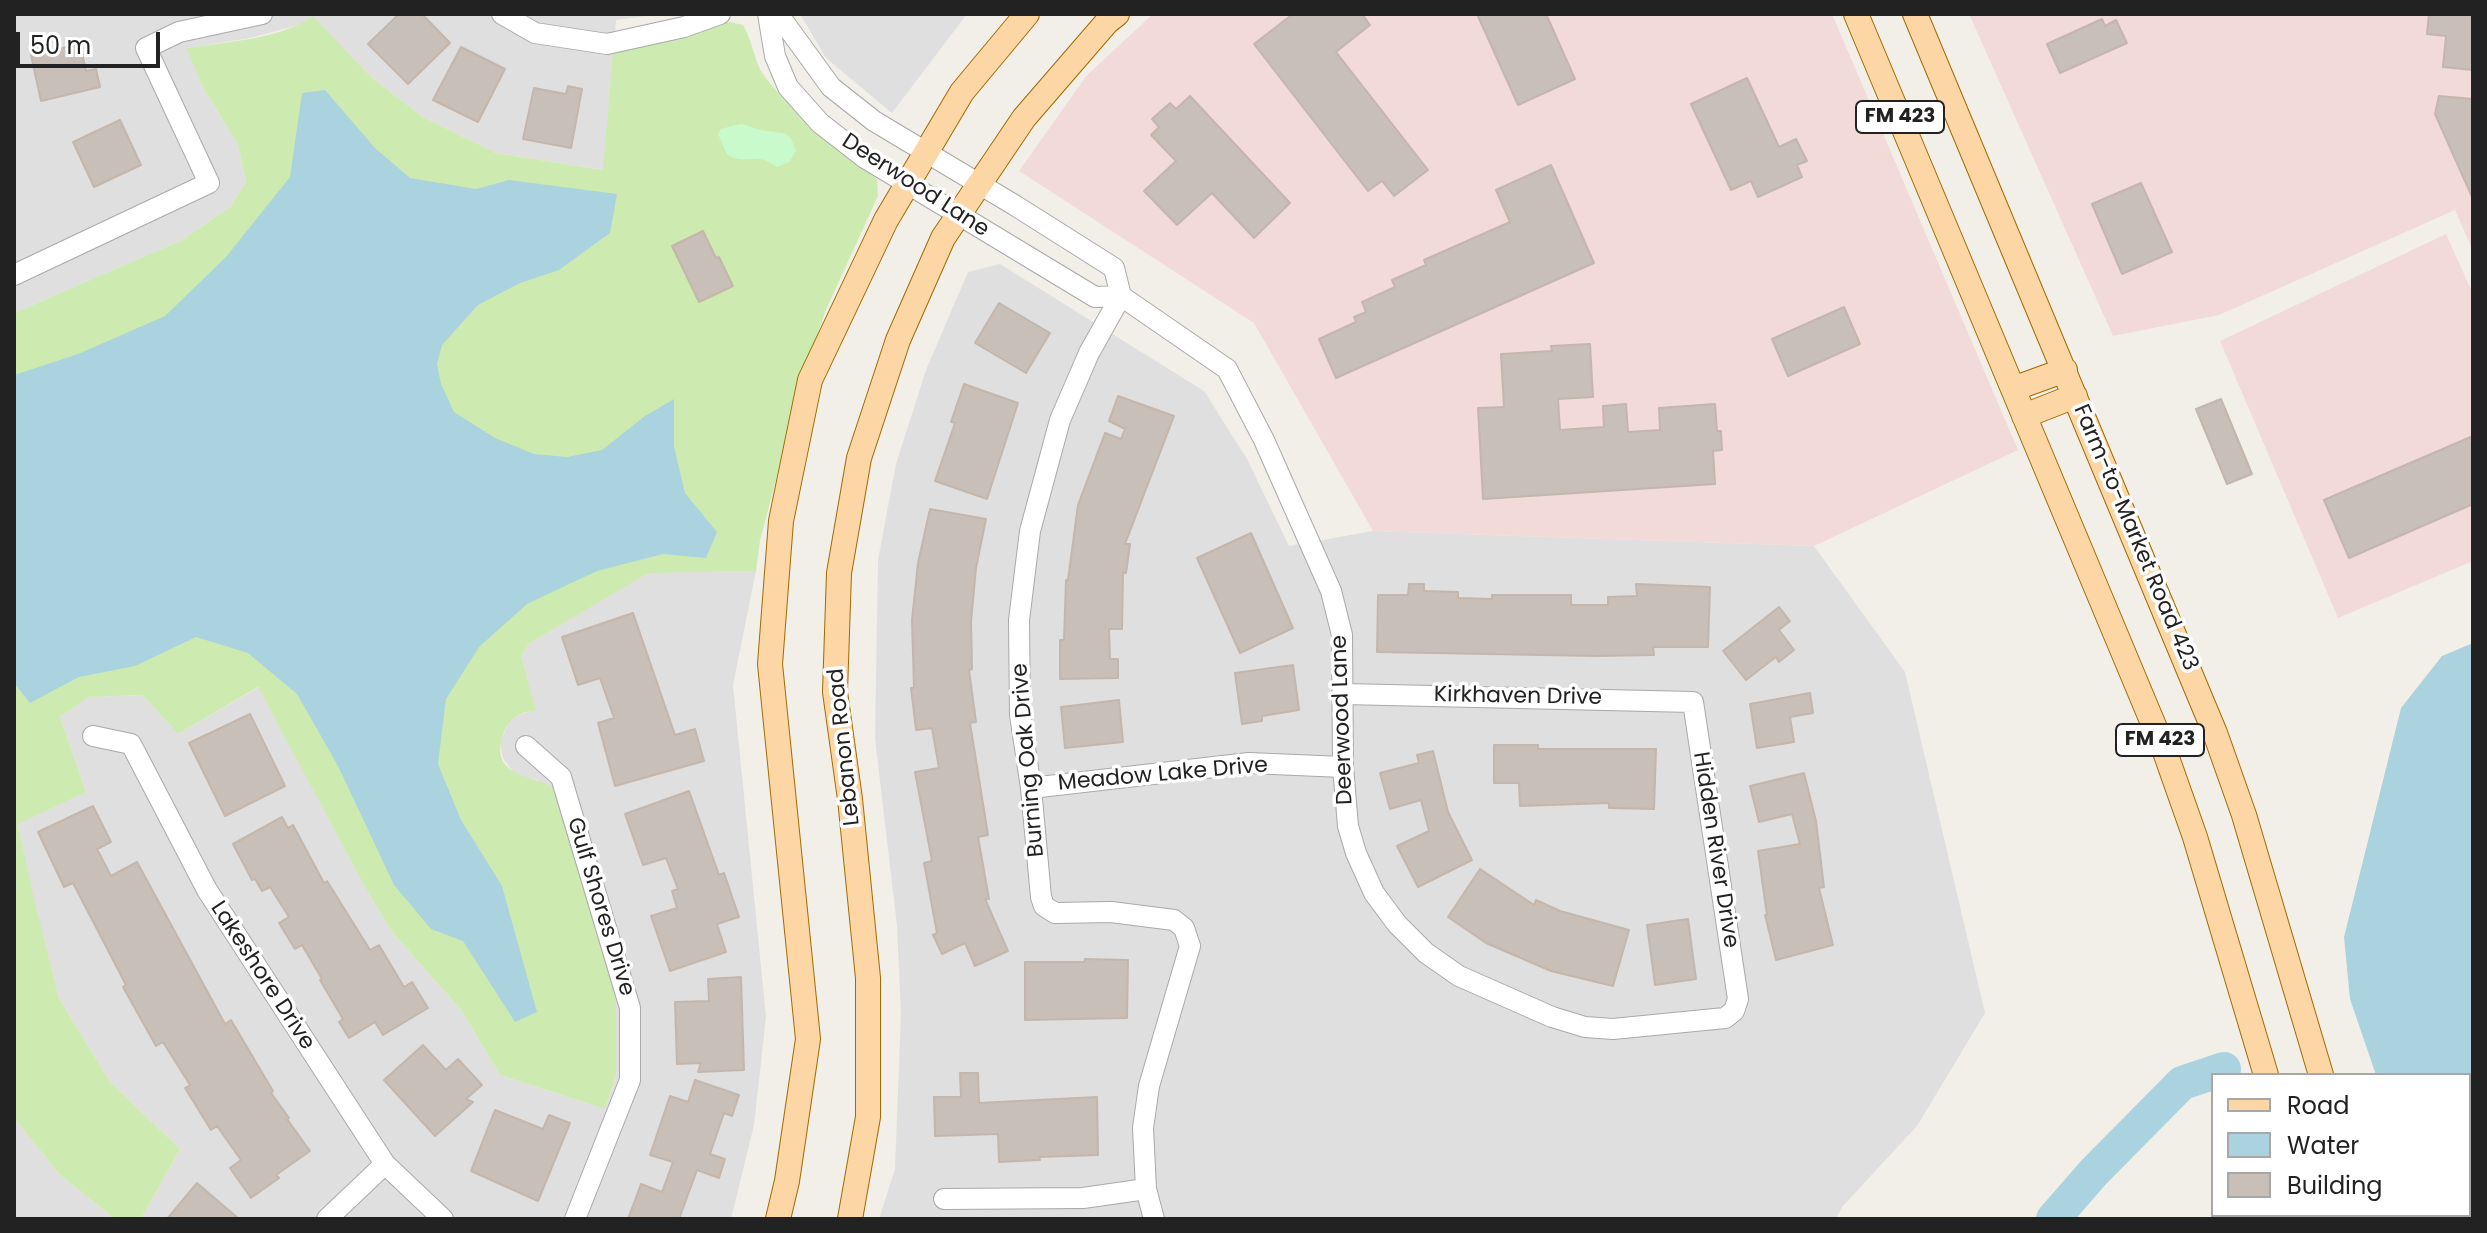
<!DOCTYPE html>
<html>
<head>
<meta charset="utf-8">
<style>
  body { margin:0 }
  #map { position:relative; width:2487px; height:1233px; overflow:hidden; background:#f2efe9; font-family:Poppins,sans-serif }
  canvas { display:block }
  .frame { position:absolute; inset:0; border:16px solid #222; pointer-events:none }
  .legend { position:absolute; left:2211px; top:1073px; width:260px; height:144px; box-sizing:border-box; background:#fff; border:2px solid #a7a7a7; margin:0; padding:10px 14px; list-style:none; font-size:24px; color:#222 }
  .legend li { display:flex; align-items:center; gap:16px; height:40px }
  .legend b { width:40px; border:2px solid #a7a7a7 }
  .scale { position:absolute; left:16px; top:32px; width:144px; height:36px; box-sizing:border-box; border:4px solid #222; border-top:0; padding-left:10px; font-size:24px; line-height:28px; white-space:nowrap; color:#222; -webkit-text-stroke:6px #fff; paint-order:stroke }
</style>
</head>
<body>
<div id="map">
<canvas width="2487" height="1233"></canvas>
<div class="frame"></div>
<ul class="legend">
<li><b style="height:10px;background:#fcd6a4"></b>Road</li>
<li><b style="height:22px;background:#aad3df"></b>Water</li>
<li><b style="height:22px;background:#c7bfb8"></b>Building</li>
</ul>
<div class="scale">50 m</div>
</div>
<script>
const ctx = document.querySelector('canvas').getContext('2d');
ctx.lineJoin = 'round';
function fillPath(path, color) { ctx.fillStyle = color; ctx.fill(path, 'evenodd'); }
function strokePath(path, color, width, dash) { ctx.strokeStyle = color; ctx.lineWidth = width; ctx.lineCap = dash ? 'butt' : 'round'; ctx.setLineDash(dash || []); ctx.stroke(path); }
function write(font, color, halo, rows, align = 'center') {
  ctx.font = font + ' Poppins,sans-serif'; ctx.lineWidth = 7; ctx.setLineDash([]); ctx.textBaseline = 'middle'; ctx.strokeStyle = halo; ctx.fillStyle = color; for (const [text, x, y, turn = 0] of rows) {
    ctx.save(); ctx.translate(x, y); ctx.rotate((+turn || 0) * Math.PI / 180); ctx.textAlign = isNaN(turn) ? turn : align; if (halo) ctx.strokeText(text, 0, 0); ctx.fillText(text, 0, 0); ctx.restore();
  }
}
fillPath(new Path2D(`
  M14,14H663L616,20L604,170L496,153L423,117L371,77L313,17L303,24L250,38L187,48L204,89L238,145L246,182L230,207L182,240L14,313Z
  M800,14H967L892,113L826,58Z
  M1000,264L1204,391L1247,459L1289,546L1373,531L1814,546L1905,672L1985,1013L1917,1126L1842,1207L1836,1219H879L895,1169L901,1014L897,926L875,738L878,560L896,464L926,370L968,272Z
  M756,571L733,685L766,1017L754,1125L731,1219H141L180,1149L110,1082L59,998L33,899L18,823L86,792L60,717L89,697L144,695L178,734L259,687L367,891L392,932L461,1010L500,1075L605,1109L616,1076V1001L538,780L521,777L513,772L503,758L501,749V740L509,722L517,716L535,709L521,656L530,643L648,572Z
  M14,1118L60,1175L115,1219H14Z`), '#e0dfdf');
fillPath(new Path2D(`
  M1153,14H1832L2018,450L1814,546L1373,531L1254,323L1019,171L1087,75Z
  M1969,14H2473V251L2455,210L2219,315L2113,336Z
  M2446,234L2473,294V561L2338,618L2220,341Z`), '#f2dad9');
fillPath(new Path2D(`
  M313,16L371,77L423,117L496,153L603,170L613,53L730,22L743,25C753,41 754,63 765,77C796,116 838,148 877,179L878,196L825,312L801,383L760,541L756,571L648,573L530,643L521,656L536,710C520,712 508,719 503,735C488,780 539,774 556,790L581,867L616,1001V1076L605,1109L500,1075L461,1010L392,932L367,891L258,687L178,734L143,695L89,697L60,717L86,792L18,824L34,899L59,998L110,1082L180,1149L141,1219H115L60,1175L14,1118V313L182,240L230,207L246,182L238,145L204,89L186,48C224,42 282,39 313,16Z`), '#cdebb0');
fillPath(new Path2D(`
  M741,124C750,126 758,130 767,131C786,134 789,130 796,151L789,162L777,167C754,150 747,167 727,154L718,134L721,129Z`), '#c8facc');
fillPath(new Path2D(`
  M325,90L375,148L410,178L476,189L509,180L617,194L610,233L559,270L520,283L478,305L442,345L437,364L441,384L454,412L495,438L534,454L567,457L602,450L645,416L674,399V447L685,493L717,532L706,558L663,554L597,571L527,604L479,647L446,699L438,764L461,820L502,886L537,1012L515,1022L463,941L431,929L394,885L338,766L297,694L248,653L196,637L135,666L79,677L30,703L14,683V375L78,354L165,316L226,257L290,177L302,93Z
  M2473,643V1179L2469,1181V1075H2376L2350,999L2344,937L2401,708L2442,656Z`), '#aad3df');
strokePath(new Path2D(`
  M2053,1219L2094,1172L2182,1083L2224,1069`), '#aad3df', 34);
const building = new Path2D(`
  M399,14H422L450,43L408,84L368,44Z
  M1293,14H1362L1370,25L1336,52L1428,170L1394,196L1382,181L1368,191L1254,44Z
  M1477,14H1546L1575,79L1518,105Z
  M2429,14H2473V70L2443,67L2446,36L2427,34Z
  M2102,19L2105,26L2116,20L2127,43L2060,73L2047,44Z
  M80,44L86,71L96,69L100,87L41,101L31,55Z
  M461,47L505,69L478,122L433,100Z
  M1747,78L1779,147L1796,139L1807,161L1797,165L1802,177L1758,197L1751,181L1731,190L1691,104Z
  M568,86L582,89L571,148L523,139L534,88L566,94Z
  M1190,96L1290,203L1254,238L1212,193L1177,225L1144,191L1176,161L1151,135L1159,127L1152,119L1170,103L1176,109Z
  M2439,96L2473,99V199L2435,114Z
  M120,120L141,165L94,187L73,142Z
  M1551,165L1594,263L1336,378L1319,339L1356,322L1354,317L1366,312L1362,302L1395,287L1392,280L1426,265L1424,260L1510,222L1496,190Z
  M2141,183L2172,252L2122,274L2092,204Z
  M703,231L716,258L719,257L733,286L699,302L672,246Z
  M999,303L1050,333L1026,373L975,343Z
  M1844,307L1860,344L1788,376L1772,339Z
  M1590,344L1593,397L1558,399L1560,430L1604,427L1603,406L1626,404L1628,432L1660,430L1659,408L1715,404L1717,431H1721L1722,450L1713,451L1715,484L1483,499L1478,408L1504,407L1501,354L1552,351L1551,346Z
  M964,384L1018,403L987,499L935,481L955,423L951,422Z
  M1118,396L1174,416L1125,544H1130L1126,573L1123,572L1122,629H1109L1110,659H1118V678L1060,679V640H1064L1066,580H1068L1078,505L1105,433L1121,439L1125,429L1109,421Z
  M2221,399L2252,474L2227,484L2196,409Z
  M2473,436V504L2349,558L2324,500Z
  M930,509L986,519L976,568L971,622L972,669L969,670L976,722L970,723L988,835L978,837L989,899H985L1008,951L975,966L965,943L942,954L933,935L937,933L924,863L932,861L915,772L939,768L932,728L916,730L911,688H914L912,620L918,563Z
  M1251,533L1293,628L1240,653L1197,558Z
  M1409,584H1424V591L1458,592V598L1492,599V595H1571V605H1608V597L1637,596L1636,584L1710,587L1708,647H1653L1654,655L1597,656L1377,652L1378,595H1408Z
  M1779,607L1790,621L1779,630L1794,650L1779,662L1776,657L1746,680L1723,651Z
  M633,613L675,735L695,729L704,761L615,786L598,723L614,718L600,678L578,685L562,637Z
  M1293,665L1299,710L1262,716V721L1242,724L1235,673Z
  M1810,693L1813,713L1790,717L1794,742L1757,748L1750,704Z
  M1119,700L1123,742L1065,748L1061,707Z
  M250,714L285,786L225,816L189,743Z
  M1494,745H1538V749H1656L1654,809L1609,808V803L1520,806L1519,783H1494Z
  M1433,751L1448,812L1472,860L1418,887L1397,846L1429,831L1421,800L1390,809L1380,773L1419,763L1417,755Z
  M1804,773L1816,821L1824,887L1819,888L1833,945L1776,960L1765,915H1767L1758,851L1800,844L1792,814L1759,822L1750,786Z
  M689,791L719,875L724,873L739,917L717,924L726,952L670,971L651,916L677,908L672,891L678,889L666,858L643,865L625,814Z
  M93,806L111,842L97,849L111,876L137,862L225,1024L231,1020L273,1091L271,1093L289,1118L287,1119L310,1151L276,1175L279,1178L251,1198L230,1168L241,1160L217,1126L211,1130L185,1088L190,1085L163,1042L156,1046L123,987L126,985L73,883L64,887L38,832Z
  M282,817L288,828L293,825L324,883L327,881L370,950L379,945L404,987L412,982L428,1008L383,1035L375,1022L349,1038L339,1022L343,1019L320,980L322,979L302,945L295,949L279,923L289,917L270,887L262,891L255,879L252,880L233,844Z
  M1480,869L1534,905L1536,900L1560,911L1629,930L1613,986L1551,971L1486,943L1448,917Z
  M1688,919L1696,979L1655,985L1647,925Z
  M1085,959L1128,960L1127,1018L1025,1020V962H1084Z
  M741,977L744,1070L698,1072L701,1063L677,1064L675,1002L709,1001L708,979Z
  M423,1045L446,1070L458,1059L482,1085L466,1099L473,1102L435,1136L384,1080Z
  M960,1073H978L979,1103L1097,1097L1098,1155L1039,1157L1040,1160L999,1162L998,1134L935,1136L934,1097H961Z
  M695,1080L739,1095L732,1116L724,1113L710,1154L725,1159L719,1178L697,1170L679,1219H628L641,1184L662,1192L673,1162L650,1155L670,1096L688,1102Z
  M495,1110L543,1129L549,1115L570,1123L538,1201L471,1171Z
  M197,1183L239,1219H167Z`);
fillPath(building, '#c7bfb8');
strokePath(building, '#c4b6ab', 2);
const minor = new Path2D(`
  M502,14L535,33L607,44L684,27L720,14
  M768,14L775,56L788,87L820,123L865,158L1095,297L1121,296L1227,369L1264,440L1331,591L1342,635L1343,767L1348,826L1356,853L1374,893L1397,924L1426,953L1459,976L1552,1017L1585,1027L1613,1029L1725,1018L1734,1011L1738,999L1693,702L1344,694
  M778,14L831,87L874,121L1016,206L1114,268L1121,296
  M14,275L209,183L146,48L179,32L262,14
  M1121,296L1089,353L1060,420L1030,531L1019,620L1020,715L1031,788L1041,897L1044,906L1055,913L1111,912L1174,920L1184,928L1190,946L1149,1086L1143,1128L1146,1189L1154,1219
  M93,736L131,744L207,890L385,1164L443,1219
  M526,746L561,777L630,1008V1080L575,1219
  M1031,788L1249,763L1343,767
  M944,1199L1083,1198L1146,1189
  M327,1219L385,1164`);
const major = new Path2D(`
  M1856,14L2165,752L2195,837L2266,1075
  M1915,14L2215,733L2244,815L2321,1075
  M2013,389L2065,370
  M2024,416L2075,396
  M2308,1215L2309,1219
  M2367,1215L2368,1219
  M778,1219L787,1181L808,1039L770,664L781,521L810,380L886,220L962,92L1027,14
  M850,1219L868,1117V978L850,799L835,692L839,573L859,458L898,340L943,238L1024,118L1107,22L1117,14`);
strokePath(minor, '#a9a9a9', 22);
strokePath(major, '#a06b00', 26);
strokePath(minor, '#fff', 20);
strokePath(major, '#fcd6a4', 24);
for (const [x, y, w] of [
  [1900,117,88],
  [2160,740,88]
]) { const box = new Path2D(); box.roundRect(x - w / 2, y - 16, w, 32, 6); ctx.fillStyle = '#fff'; ctx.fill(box); strokePath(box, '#222', 2); }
write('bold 20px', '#222', null, [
  ["FM 423",1900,117],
  ["FM 423",2160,740]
]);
write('22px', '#222', '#fff', [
  ["Deerwood Lane",915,186,33],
  ["Farm-to-Market Road 423",2135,538,67],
  ["Kirkhaven Drive",1518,697,1],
  ["Deerwood Lane",1343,720,-92],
  ["Lebanon Road",845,747,-96],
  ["Burning Oak Drive",1029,760,-95],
  ["Meadow Lake Drive",1163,775,-5],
  ["Hidden River Drive",1715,850,81],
  ["Gulf Shores Drive",600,907,73],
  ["Lakeshore Drive",262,976,57]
]);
</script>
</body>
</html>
